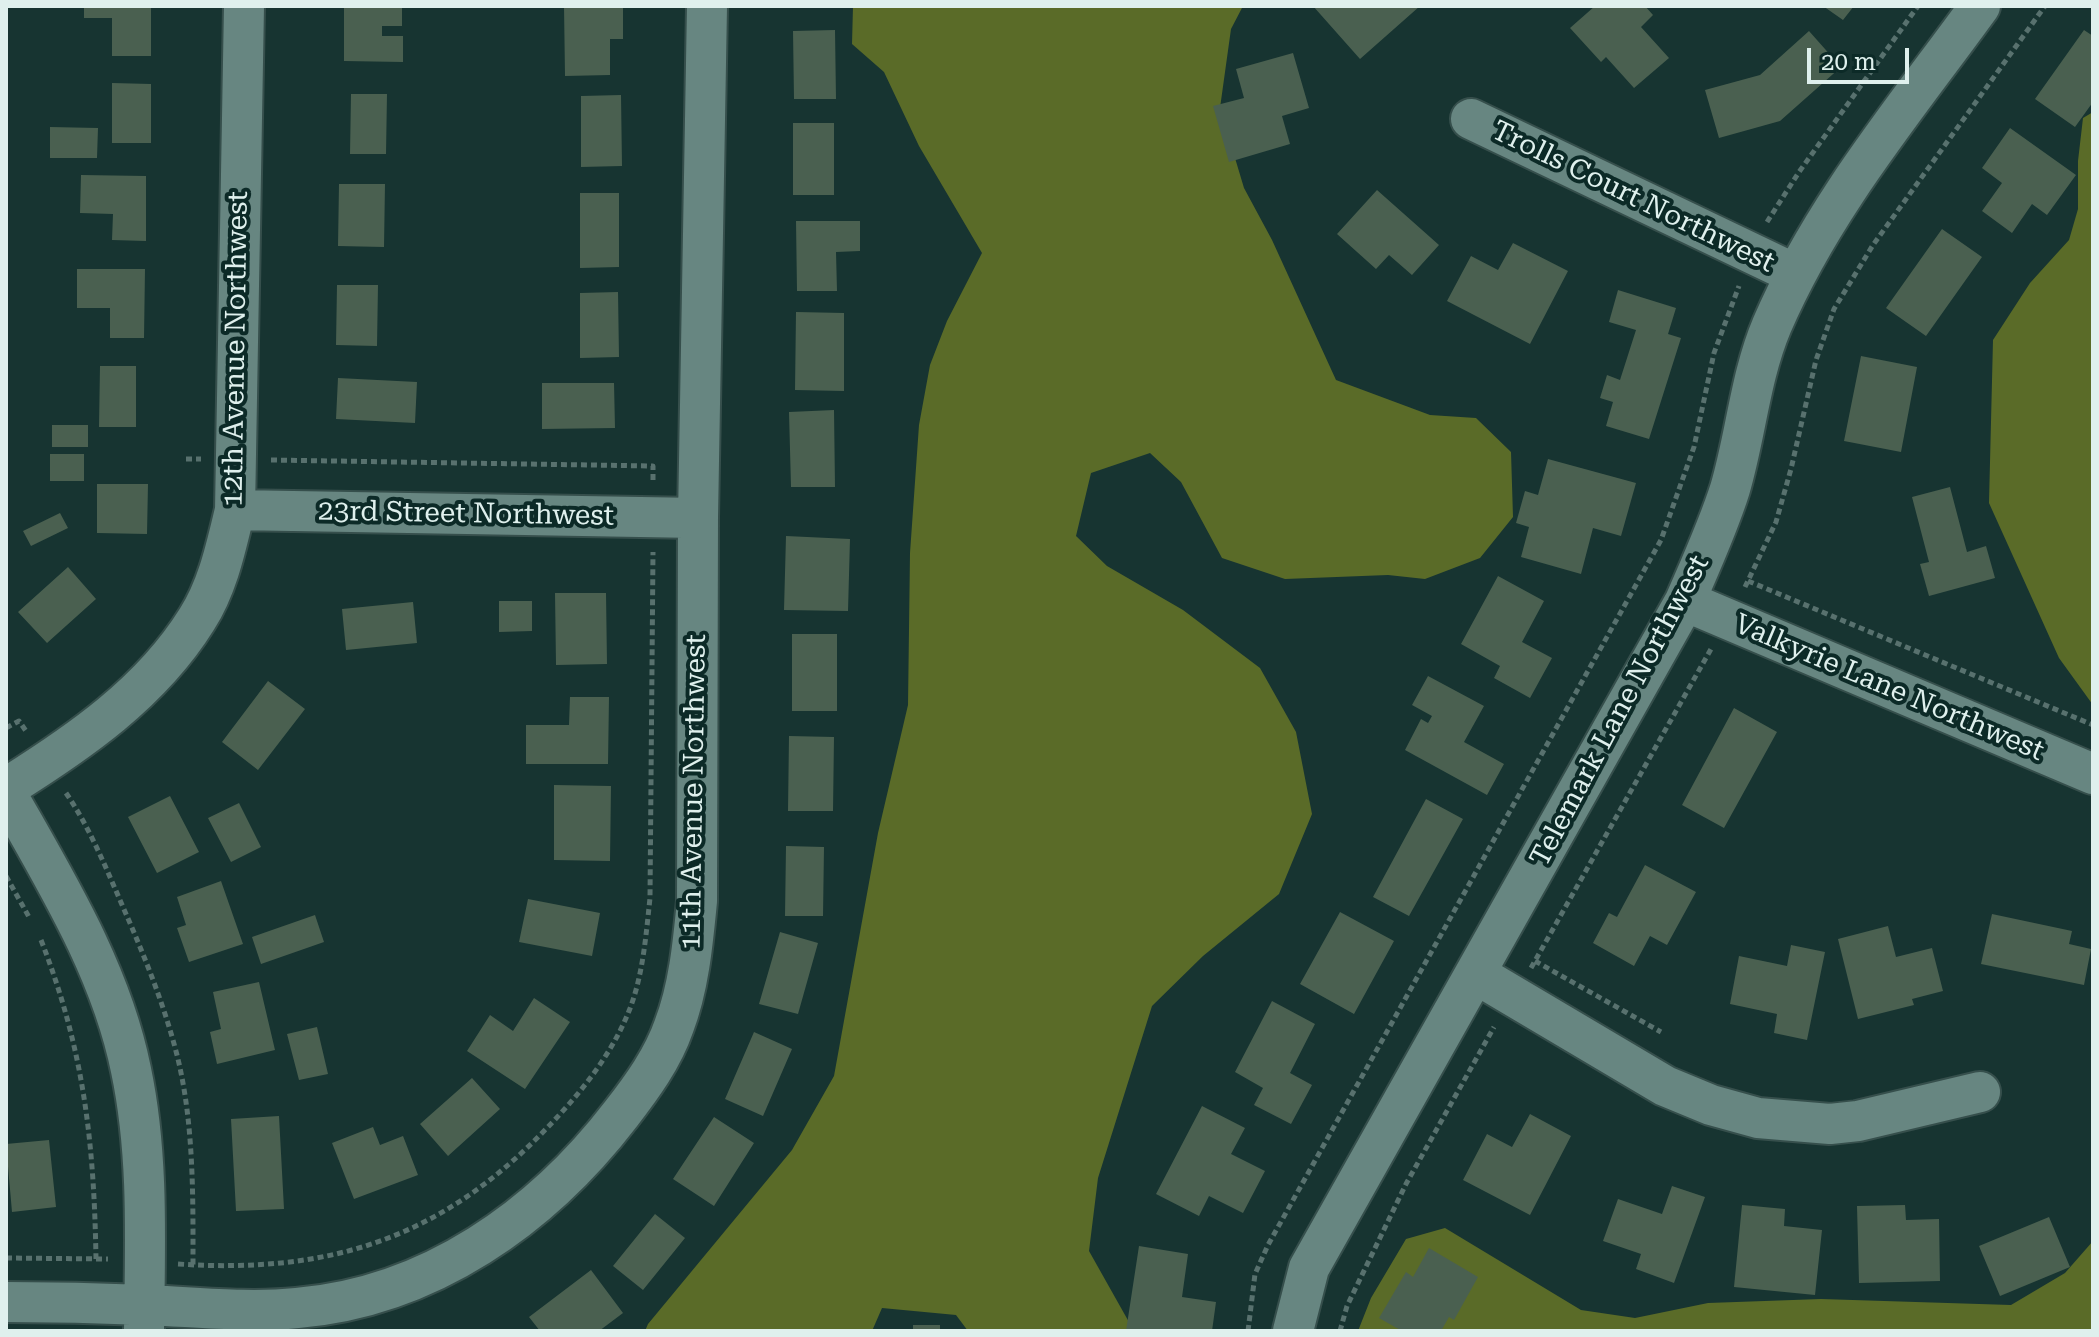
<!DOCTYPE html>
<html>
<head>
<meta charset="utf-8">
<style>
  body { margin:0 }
  #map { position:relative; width:2099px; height:1337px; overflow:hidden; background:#173431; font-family:"Roboto Serif",serif }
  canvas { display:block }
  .frame { position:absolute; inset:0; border:8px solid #dff0ed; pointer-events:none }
  .scale { position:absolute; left:1807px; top:48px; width:102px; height:36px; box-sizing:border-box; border:4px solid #dff0ed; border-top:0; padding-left:10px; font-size:24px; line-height:28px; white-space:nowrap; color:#dff0ed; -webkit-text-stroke:6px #0c2a27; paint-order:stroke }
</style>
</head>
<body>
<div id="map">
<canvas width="2099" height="1337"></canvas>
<div class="frame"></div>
<div class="scale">20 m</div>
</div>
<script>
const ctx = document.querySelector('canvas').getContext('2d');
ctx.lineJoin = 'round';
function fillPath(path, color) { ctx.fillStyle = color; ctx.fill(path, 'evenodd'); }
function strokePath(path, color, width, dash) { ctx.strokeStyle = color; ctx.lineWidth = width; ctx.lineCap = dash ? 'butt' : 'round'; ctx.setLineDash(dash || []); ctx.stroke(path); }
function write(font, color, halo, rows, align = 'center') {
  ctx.font = font + ' "Roboto Serif",serif'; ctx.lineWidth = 8; ctx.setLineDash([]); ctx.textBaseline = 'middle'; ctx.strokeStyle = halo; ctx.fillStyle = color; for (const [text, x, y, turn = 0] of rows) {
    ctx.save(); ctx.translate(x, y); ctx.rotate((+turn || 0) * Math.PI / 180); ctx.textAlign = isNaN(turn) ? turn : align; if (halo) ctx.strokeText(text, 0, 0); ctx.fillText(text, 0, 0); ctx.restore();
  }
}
fillPath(new Path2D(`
  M853,6H1243L1231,29L1220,108L1244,188L1272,240L1336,380L1430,415L1476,418L1511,452L1513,517L1480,558L1425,579L1388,575L1285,579L1222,558L1181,482L1150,453L1091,473L1076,536L1107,566L1183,610L1260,668L1296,732L1312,814L1279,894L1203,956L1152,1006L1098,1178L1089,1251L1134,1331H968L956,1315L882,1308L872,1331H645L648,1324L792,1150L834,1076L878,833L908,705L910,553L919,425L930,365L947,321L982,253L919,146L884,72L852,44Z
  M2093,112V705L2059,658L1989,503L1993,340L2030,283L2069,240L2078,209V161L2083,118Z
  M1445,1228L1581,1310L1635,1318L1708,1303L1821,1299L2011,1305L2065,1273L2093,1241V1331H1358L1371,1298L1406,1239Z`), '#5a6b28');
fillPath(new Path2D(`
  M84,6H151V56H112V18H84Z
  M344,6H402V26H382V36H403V62L344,61Z
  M564,6H623V39H610V75L565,76Z
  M1313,6H1420L1360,59Z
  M1595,6H1645L1653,15L1641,27L1669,58L1634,88L1606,57L1601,62L1570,28Z
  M1823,6H1854L1843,20Z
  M835,30L836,99H794L793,31Z
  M2084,30L2093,36V102L2075,127L2035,99Z
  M1809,31L1841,67L1780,121L1719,138L1705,90L1760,75Z
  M1293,53L1309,108L1282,116L1290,144L1229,162L1213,106L1244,98L1236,69Z
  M112,83L151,84V143H112Z
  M351,94H387L386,154H350Z
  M621,95L622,166L581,167V96Z
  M793,123H834V195H793Z
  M50,127L98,128L97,158H50Z
  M2010,128L2076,175L2047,215L2032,204L2012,233L1982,211L2002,183L1982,168Z
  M81,175L146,176V241L112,240L113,214L80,213Z
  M339,184H385L384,247L338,246Z
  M1377,190L1439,245L1412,275L1389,255L1376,269L1337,234Z
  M580,193H619V267L580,268Z
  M796,221H860V251L836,252L837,291H797Z
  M1942,229L1982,257L1926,336L1886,308Z
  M1513,243L1568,271L1530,344L1447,301L1471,256L1498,270Z
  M77,269H145L144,338H110V308H77Z
  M337,285H378L377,346L336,345Z
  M1618,290L1676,308L1668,334L1681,338L1649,439L1606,426L1613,402L1600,398L1607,375L1620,380L1636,330L1609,322Z
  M618,292L619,357L580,358V293Z
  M796,312L844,313V391L795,390Z
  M1861,356L1917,367L1901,452L1844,441Z
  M100,366H136V427H99Z
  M338,378L417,382L415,423L336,419Z
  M542,383H614L615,428L542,429Z
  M834,410L835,487H791L789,412Z
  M52,425H88V447H52Z
  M50,454H84V481H50Z
  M1548,459L1636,483L1621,536L1593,528L1581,574L1521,557L1529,527L1516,523L1525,491L1538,495Z
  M97,484H148L147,534L97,533Z
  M1950,487L1967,552L1986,546L1995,578L1929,596L1920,564L1929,562L1912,497Z
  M60,513L68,528L31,546L23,531Z
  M786,536L850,539L848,611L784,610Z
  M68,567L96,599L47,643L18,612Z
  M1498,576L1544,601L1522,642L1552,658L1530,698L1494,678L1500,666L1461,644Z
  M555,593H606L607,664L556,665Z
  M499,601H532V631L499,632Z
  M413,602L417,643L346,650L342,609Z
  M792,634H837V711H792Z
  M1428,676L1484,706L1464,742L1504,764L1487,795L1405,750L1421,719L1428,723L1432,716L1412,705Z
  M268,681L305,709L258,770L222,742Z
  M570,697H609L608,764H526V725H569Z
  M1734,708L1777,732L1724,828L1682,805Z
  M789,736L834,737L833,811H788Z
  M554,785L611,786L610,861L554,860Z
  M170,796L199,852L157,873L128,817Z
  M1426,799L1463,819L1409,916L1373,897Z
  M239,803L261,847L231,862L208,818Z
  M786,846L824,847L823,916H785Z
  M1645,865L1696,892L1667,945L1650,936L1634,966L1593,943L1609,913L1617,917Z
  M221,881L243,944L189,962L177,928L186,925L177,897Z
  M528,899L600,913L592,956L519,942Z
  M1340,912L1394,941L1354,1014L1300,984Z
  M1992,914L2072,931L2069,944L2091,949L2084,985L1981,964Z
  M315,915L324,942L261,964L252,937Z
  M1888,926L1896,957L1932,948L1943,991L1912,999L1914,1005L1858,1019L1838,939Z
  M780,932L818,943L798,1014L759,1004Z
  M1791,945L1825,952L1807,1040L1774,1033L1777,1014L1730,1004L1739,956L1787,966Z
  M259,982L275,1050L217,1064L210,1032L221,1029L213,992Z
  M534,998L570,1022L525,1089L467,1051L490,1015L513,1031Z
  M1272,1001L1315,1024L1290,1073L1312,1085L1291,1124L1254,1105L1263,1088L1235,1072Z
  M317,1027L328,1074L299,1080L287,1034Z
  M754,1032L792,1049L763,1116L725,1099Z
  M472,1078L500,1109L448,1156L420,1124Z
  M1202,1106L1245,1128L1231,1154L1265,1171L1243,1213L1209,1196L1199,1216L1156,1194Z
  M1530,1114L1571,1136L1530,1215L1463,1180L1487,1134L1512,1147Z
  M279,1116L284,1209L236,1211L231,1119Z
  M714,1117L754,1143L714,1206L673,1179Z
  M373,1127L380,1145L403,1136L418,1175L354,1199L332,1143Z
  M49,1140L56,1207L12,1212L6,1144Z
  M1672,1186L1705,1197L1674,1283L1636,1269L1641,1254L1603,1241L1618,1199L1662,1214Z
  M1742,1205L1785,1209L1784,1226L1822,1230L1815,1295L1734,1287Z
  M1905,1205L1906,1220L1939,1219L1940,1281L1859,1283L1857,1206Z
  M655,1214L685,1238L643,1290L613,1266Z
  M2049,1217L2070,1267L2000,1296L1979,1246Z
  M1139,1246L1188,1254L1182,1297L1216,1302L1212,1331H1126Z
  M1429,1248L1478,1277L1454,1320L1449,1317L1441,1331H1402L1379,1318L1406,1272L1413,1277Z
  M591,1270L623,1313L599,1331H540L529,1317Z
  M913,1325H940V1331H913Z`), '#4a6050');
const street = new Path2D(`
  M1471,119L1795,274
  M235,510L698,518
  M1685,601L2093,774
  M6,788C78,743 151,693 197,619C218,586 226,547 235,510L244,6
  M6,793C55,880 111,970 131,1070C149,1155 145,1244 144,1331
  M1476,974L1665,1086L1711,1105L1758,1118L1830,1124L1858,1121L1980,1092
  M6,1302C53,1302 99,1303 146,1305C196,1307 247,1313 297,1308C430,1297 542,1217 621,1114C642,1087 663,1058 674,1026C689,987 693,942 697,901L698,518L707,6
  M1293,1331L1309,1268L1685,601C1701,564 1718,527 1730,489C1746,435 1750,377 1772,325C1822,208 1906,108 1980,6`);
strokePath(street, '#364f4c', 44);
strokePath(new Path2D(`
  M1767,222L1799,172L1918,6
  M186,459H201
  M271,460L653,466V482
  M1748,581L2093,725
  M1745,587L1776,522L1791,469L1816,360L1834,309L1873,245L2045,6
  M6,728L19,721L26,731
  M66,793C90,828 106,868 123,907C144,955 164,1004 177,1055C194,1123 193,1197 193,1266
  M6,876L29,917
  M41,940C84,1050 94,1142 96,1259
  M1535,961L1661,1032
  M1531,968L1711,649
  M6,1258L108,1259
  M178,1264C329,1274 440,1239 546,1129C579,1095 611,1056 629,1011C643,976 646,935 650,898L653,552
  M1248,1331L1255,1274L1268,1245L1661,540L1694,447L1714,353L1739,286
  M1340,1331L1347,1306L1406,1184L1494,1027`), '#58716e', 5, [6, 4]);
strokePath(street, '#678681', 40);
write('28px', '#dff0ed', '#0c2a27', [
  ["Trolls Court Northwest",1633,197,26],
  ["12th Avenue Northwest",236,349,-89],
  ["23rd Street Northwest",466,514,1],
  ["Valkyrie Lane Northwest",1889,688,23],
  ["Telemark Lane Northwest",1620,711,-62],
  ["11th Avenue Northwest",694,792,-89]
]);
</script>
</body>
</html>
